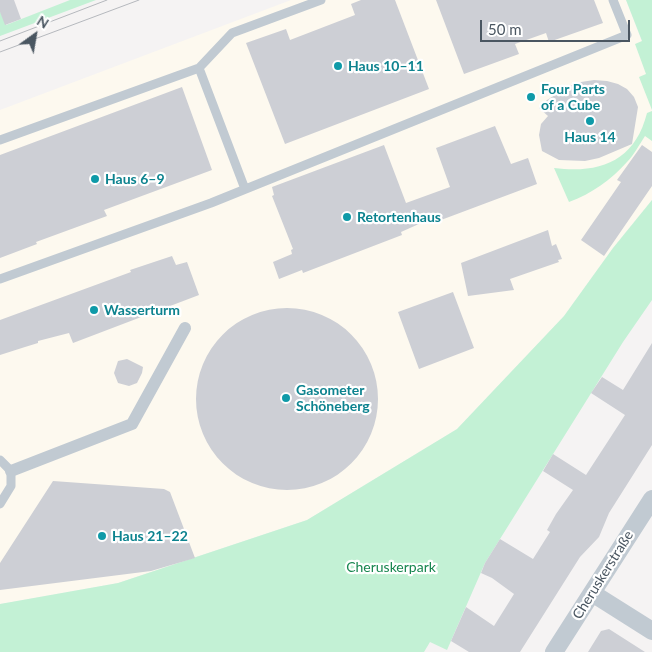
<!DOCTYPE html>
<html>
<head>
<meta charset="utf-8">
<style>
  body { margin:0 }
  #map { position:relative; width:652px; height:652px; overflow:hidden; background:#f5f3f3; font-family:Lato,sans-serif }
  canvas { display:block }
  .north { position:absolute; left:10px; top:10px; width:50px; height:50px; -webkit-text-stroke:4px #fff; paint-order:stroke; rotate:32deg; font-size:14px; font-weight:700; line-height:20px; text-align:center; color:#4a5661 }
  .north::after { content:''; display:block; margin:auto; width:18px; height:22px; background:#4a5661; clip-path:polygon(50% 0,100% 100%,50% 72%,0 100%) }
  .scale { position:absolute; left:480px; top:20px; width:150px; height:22px; box-sizing:border-box; border:2px solid #4a5661; border-top:0; padding-left:6px; font-size:15px; line-height:18px; white-space:nowrap; color:#4a5661; -webkit-text-stroke:4px #fff; paint-order:stroke }
</style>
</head>
<body>
<div id="map">
<canvas width="652" height="652"></canvas>
<div class="north">N</div>
<div class="scale">50 m</div>
</div>
<script>
const ctx = document.querySelector('canvas').getContext('2d');
ctx.lineJoin = 'round';
function fillPath(path, color) { ctx.fillStyle = color; ctx.fill(path, 'evenodd'); }
function strokePath(path, color, width, dash) { ctx.strokeStyle = color; ctx.lineWidth = width; ctx.lineCap = dash ? 'butt' : 'round'; ctx.setLineDash(dash || []); ctx.stroke(path); }
function write(font, color, halo, rows, align = 'center') {
  ctx.font = font + ' Lato,sans-serif'; ctx.lineWidth = 4.5; ctx.setLineDash([]); ctx.textBaseline = 'middle'; ctx.strokeStyle = halo; ctx.fillStyle = color; for (const [text, x, y, turn = 0] of rows) {
    ctx.save(); ctx.translate(x, y); ctx.rotate((+turn || 0) * Math.PI / 180); ctx.textAlign = isNaN(turn) ? turn : align; if (halo) ctx.strokeText(text, 0, 0); ctx.fillText(text, 0, 0); ctx.restore();
  }
}
fillPath(new Path2D(`
  M291,0H626L652,68V200L613,248L564,316L457,429L307,520L118,583L0,604V110Z`), '#fdf9ef');
fillPath(new Path2D(`
  M70,0H96L0,36V11L6,25Z
  M626,0H652V110L639,77L646,74L635,44L642,41Z
  M652,111V141L645,136C639,145 634,155 627,162C611,180 591,194 569,202L554,168C600,174 635,161 647,113Z
  M652,200V300L623,342L485,563L447,650L430,642L424,652H0V604L118,583L307,520L457,429L564,316L613,248Z`), '#c3f1d5');
fillPath(new Path2D(`
  M0,0H14L21,19L5,25L0,12Z
  M361,0H395L429,89L285,144L246,43L286,29L290,40L355,15L351,4Z
  M436,0H594L603,23L549,42L546,33L515,44L519,54L464,74Z
  M594,80L607,81L618,84L627,89L634,97L638,107L632,144L599,158L585,161L559,160L542,151L539,135L541,124L548,116L539,108L547,100L569,86L581,82Z
  M182,87L212,170L104,210L107,216L36,242L37,244L0,258V155Z
  M495,126L511,164L528,158L537,184L441,220L439,215L401,232L402,235L303,273L302,270L279,279L273,262L292,254L291,250L293,249L272,196L274,195L272,187L384,145L406,203L450,187L436,148Z
  M642,145L652,152V186L604,256L581,240L621,182L617,180Z
  M548,230L552,246L556,244L562,259L558,260L559,262L510,279L514,290L468,296L461,263Z
  M172,256L176,265L187,262L199,295L73,343L69,333L38,341V343L25,347L0,355V320L131,272L130,270Z
  M453,292L474,348L419,369L398,312Z
  M196 399a91 91 0 1 1 182 0a91 91 0 1 1-182 0Z
  M652,343V445L609,513L599,537L580,557L520,652H469L451,641L466,607L494,626L514,594L492,578L481,573L485,563L500,539L533,559L550,532L547,530L556,514L573,490L543,471L553,454L586,475L625,415L591,393L602,377L623,390Z
  M127,359L143,367L142,373L137,383L129,386L118,383L114,373L118,361Z
  M53,481L164,489L170,492L195,558L151,571L0,590V563Z
  M609,629L645,652H588L601,631Z`), '#cdcfd5');
strokePath(new Path2D(`
  M199,68L245,189
  M0,140L199,68L232,33L321,0
  M0,279L211,203L627,35L613,0
  M0,460L11,471V486L0,504`), '#c1cad2', 9);
strokePath(new Path2D(`
  M11,471L132,424L185,328`), '#c1cad2', 12);
strokePath(new Path2D(`
  M592,593L652,631
  M554,652L652,499`), '#c1cad2', 18);
strokePath(new Path2D(`
  M0,41L107,0
  M0,52L139,0`), '#b5b8bd', 1);
for (const [x, y, r, color] of [
  [338,66,5,"#0f9aa8"],
  [531,97,5,"#0f9aa8"],
  [590,121,5,"#0f9aa8"],
  [95,179,5,"#0f9aa8"],
  [347,217,5,"#0f9aa8"],
  [94,310,5,"#0f9aa8"],
  [286,398,5,"#0f9aa8"],
  [102,536,5,"#0f9aa8"]
]) { const dot = new Path2D(); dot.arc(x, y, r, 0, 2 * Math.PI); ctx.fillStyle = color; ctx.fill(dot); strokePath(dot, '#fff', 2); }
write('bold 14px', '#0d838f', '#fff', [
  ["Haus 10–11",348,66],
  ["Four Parts",541,89],
  ["of a Cube",541,105],
  ["Haus 14",590,137,"center"],
  ["Haus 6–9",105,179],
  ["Retortenhaus",357,217],
  ["Wasserturm",104,310],
  ["Gasometer",296,390],
  ["Schöneberg",296,406],
  ["Haus 21–22",112,536]
], 'left');
write('14px', '#17864f', '#fff', [
  ["Cheruskerpark",391,567]
]);
write('14px', '#4a5661', '#fff', [
  ["Cheruskerstraße",603,575,-58]
]);
</script>
</body>
</html>
